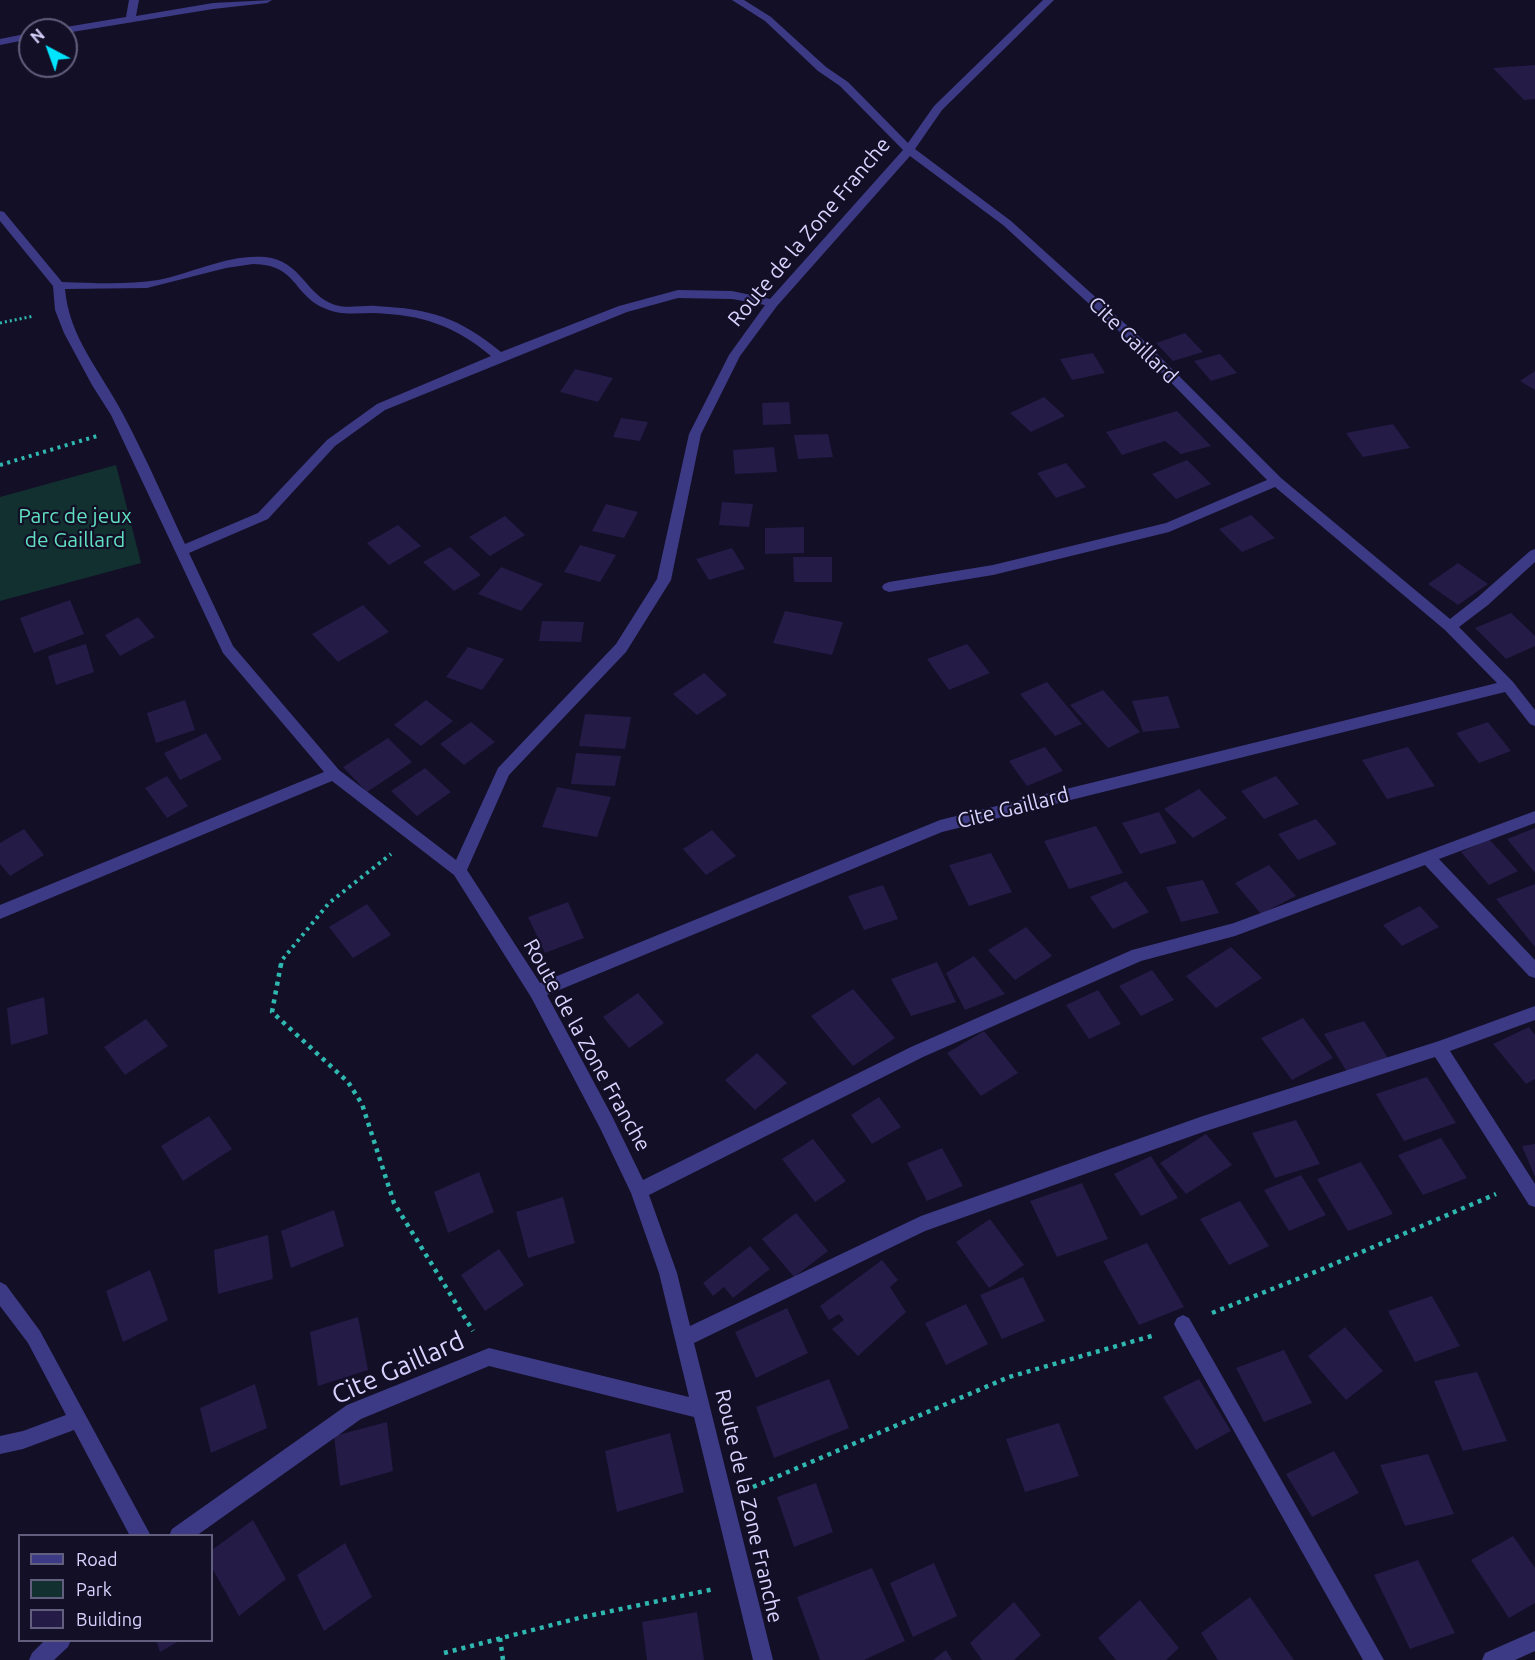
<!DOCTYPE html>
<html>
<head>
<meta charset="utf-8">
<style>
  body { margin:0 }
  #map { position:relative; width:1535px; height:1660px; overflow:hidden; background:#130f26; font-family:Ubuntu,sans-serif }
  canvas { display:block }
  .legend { position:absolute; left:18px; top:1534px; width:195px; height:108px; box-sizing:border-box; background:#130f26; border:2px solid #625e7d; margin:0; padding:8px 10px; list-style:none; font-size:18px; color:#d9d4ff }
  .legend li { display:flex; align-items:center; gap:12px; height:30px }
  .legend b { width:30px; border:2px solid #625e7d }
  .north { position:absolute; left:18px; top:18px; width:60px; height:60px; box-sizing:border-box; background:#130f26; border:2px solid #625e7d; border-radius:50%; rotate:319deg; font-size:16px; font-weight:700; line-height:24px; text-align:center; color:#d9d4ff }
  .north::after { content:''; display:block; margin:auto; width:21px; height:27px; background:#00e5ff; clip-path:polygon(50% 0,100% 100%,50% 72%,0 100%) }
</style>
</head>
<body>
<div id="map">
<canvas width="1535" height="1660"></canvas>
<ul class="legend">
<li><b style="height:8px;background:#3d3a85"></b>Road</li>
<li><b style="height:16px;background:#12302f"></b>Park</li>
<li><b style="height:16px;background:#241b47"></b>Building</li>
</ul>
<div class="north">N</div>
</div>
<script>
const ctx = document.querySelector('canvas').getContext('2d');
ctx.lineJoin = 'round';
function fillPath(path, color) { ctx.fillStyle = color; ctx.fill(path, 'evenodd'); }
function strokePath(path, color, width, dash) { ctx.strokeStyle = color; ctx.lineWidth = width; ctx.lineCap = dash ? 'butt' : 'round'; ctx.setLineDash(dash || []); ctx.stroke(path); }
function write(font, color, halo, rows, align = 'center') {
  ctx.font = font + ' Ubuntu,sans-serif'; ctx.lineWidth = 4.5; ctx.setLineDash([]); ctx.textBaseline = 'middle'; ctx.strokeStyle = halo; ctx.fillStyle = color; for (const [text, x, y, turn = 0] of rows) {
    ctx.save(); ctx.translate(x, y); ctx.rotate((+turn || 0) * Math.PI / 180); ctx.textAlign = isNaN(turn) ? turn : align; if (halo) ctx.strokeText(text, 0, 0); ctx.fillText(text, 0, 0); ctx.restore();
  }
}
fillPath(new Path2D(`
  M116,465L141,563L0,601V497Z`), '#12302f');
fillPath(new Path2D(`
  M1535,65V99L1524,100L1493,68Z
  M1185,333L1203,352L1173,361L1156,343Z
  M1093,353L1105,373L1072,380L1060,359Z
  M1220,354L1237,373L1211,381L1194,361Z
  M575,369L613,378L598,402L560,392Z
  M1535,371V390L1520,381Z
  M1044,397L1065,416L1031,432L1010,413Z
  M789,402L791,424L763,425L762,403Z
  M1177,411L1211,446L1181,454L1165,441L1122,455L1106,432Z
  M621,418L648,422L640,441L613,437Z
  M1393,424L1410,448L1363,457L1346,433Z
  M828,434L833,457L798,459L794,435Z
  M774,447L777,472L735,474L733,450Z
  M1187,460L1211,484L1176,499L1152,474Z
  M1066,463L1086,487L1056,498L1037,473Z
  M722,502L753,504L749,527L719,525Z
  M606,504L638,512L624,538L592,531Z
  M1251,515L1275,538L1242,552L1219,529Z
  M505,516L525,535L490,556L469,537Z
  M398,525L421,546L389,565L367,543Z
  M804,527V553L765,554V528Z
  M580,545L616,555L600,582L564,572Z
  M450,547L481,575L454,591L423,562Z
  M732,548L745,569L709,580L696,559Z
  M793,557H832V582H794Z
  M1458,563L1488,584L1458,605L1428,584Z
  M501,567L543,584L521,611L478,594Z
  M70,600L84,634L34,653L20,618Z
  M363,605L389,632L338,662L312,634Z
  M785,611L843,622L832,655L773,643Z
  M1511,613L1535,636V646L1506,659L1475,628Z
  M138,617L155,637L120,656L105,635Z
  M542,621L584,622L581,642L539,641Z
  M86,644L94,672L56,685L48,656Z
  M967,644L990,673L949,690L927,659Z
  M468,647L504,659L482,690L446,677Z
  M704,673L727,695L697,715L673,694Z
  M1047,682L1082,724L1055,736L1020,694Z
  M1103,690L1140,732L1108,748L1070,705Z
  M1168,696L1180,728L1143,732L1132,701Z
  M185,700L195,730L156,743L147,713Z
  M426,700L453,721L421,746L394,725Z
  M585,714L631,717L625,749L579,746Z
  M471,722L495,742L464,765L440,744Z
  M1488,722L1511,751L1479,763L1456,733Z
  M206,733L222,759L180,780L164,753Z
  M388,738L412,762L367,792L343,767Z
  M1045,747L1063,771L1027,786L1009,761Z
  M1408,747L1435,786L1387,799L1362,760Z
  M576,753L621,756L615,786L571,784Z
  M425,768L451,792L417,816L391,791Z
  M167,776L188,806L167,818L145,788Z
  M1276,776L1299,804L1264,819L1241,791Z
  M557,787L611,797L597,837L542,827Z
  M1199,789L1227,818L1193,838L1164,809Z
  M1159,812L1177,843L1140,854L1122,823Z
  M1316,819L1337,844L1298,860L1278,834Z
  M1096,826L1123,873L1069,889L1044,841Z
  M1535,828V873L1507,839Z
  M24,829L44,855L10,876L0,864V843Z
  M712,830L736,856L706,875L683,849Z
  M1489,839L1518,871L1489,885L1461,852Z
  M991,853L1012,892L969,906L949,865Z
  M1269,865L1296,896L1261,914L1235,883Z
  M1203,880L1219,913L1181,922L1166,887Z
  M1126,881L1149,912L1113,929L1090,897Z
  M1535,884V947L1496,899Z
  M883,885L898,919L864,930L848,896Z
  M568,902L584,938L545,953L528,917Z
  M367,904L391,935L353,958L329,927Z
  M1420,906L1439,927L1402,946L1383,925Z
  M1026,927L1052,956L1015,980L988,950Z
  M1231,947L1262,978L1216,1008L1186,976Z
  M974,956L1005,994L965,1010L946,973Z
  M937,962L956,1002L911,1016L891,979Z
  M1152,970L1174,1000L1141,1016L1119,986Z
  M853,989L895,1038L853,1066L811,1016Z
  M1098,990L1121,1024L1089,1039L1066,1005Z
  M638,993L664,1023L629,1048L603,1017Z
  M44,997L48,1034L11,1045L7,1008Z
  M1303,1018L1333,1058L1292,1080L1261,1038Z
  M146,1019L168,1046L125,1075L104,1047Z
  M1364,1021L1388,1058L1347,1072L1324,1034Z
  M1529,1027L1535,1035V1079L1526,1084L1493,1044Z
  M984,1031L1018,1073L981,1096L947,1053Z
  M757,1053L787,1083L755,1110L725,1080Z
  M1427,1077L1456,1123L1404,1141L1376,1094Z
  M879,1097L901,1127L872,1144L851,1115Z
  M209,1116L232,1149L183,1181L161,1146Z
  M1296,1120L1320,1164L1275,1178L1252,1133Z
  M1206,1134L1232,1165L1186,1194L1160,1163Z
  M1441,1138L1467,1178L1423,1195L1398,1155Z
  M813,1139L846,1181L815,1202L782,1159Z
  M1535,1144V1177L1522,1146Z
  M942,1148L963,1186L927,1201L907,1163Z
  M1151,1156L1178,1198L1141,1216L1114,1174Z
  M1361,1162L1393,1214L1348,1231L1317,1179Z
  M479,1172L494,1212L448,1233L434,1192Z
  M1301,1175L1326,1215L1289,1231L1264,1190Z
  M1082,1183L1108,1239L1057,1257L1030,1201Z
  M563,1197L575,1243L528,1258L516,1212Z
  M1240,1201L1269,1246L1229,1265L1200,1219Z
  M334,1210L344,1246L291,1268L281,1231Z
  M796,1213L828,1251L794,1277L762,1239Z
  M990,1219L1024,1265L989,1288L956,1242Z
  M268,1235L273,1279L218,1294L214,1250Z
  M1147,1243L1184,1307L1139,1325L1103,1261Z
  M750,1246L770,1269L733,1298L724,1287L713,1296L703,1283Z
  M499,1249L524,1285L485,1311L461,1275Z
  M882,1260L898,1280L890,1287L906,1312L858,1356L832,1329L844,1320L839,1314L829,1320L820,1306Z
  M150,1270L168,1320L123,1342L106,1291Z
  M1023,1277L1045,1321L1002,1339L980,1295Z
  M1432,1296L1460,1346L1415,1362L1388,1311Z
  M966,1304L988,1344L946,1365L925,1323Z
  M787,1308L808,1353L756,1378L735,1332Z
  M358,1317L368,1370L318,1386L310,1332Z
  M1345,1327L1383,1371L1346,1400L1308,1356Z
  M1284,1350L1312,1403L1264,1422L1236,1368Z
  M1477,1372L1507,1441L1463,1451L1434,1381Z
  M829,1379L849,1428L774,1458L756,1407Z
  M1199,1379L1231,1431L1196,1450L1163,1397Z
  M255,1384L267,1428L211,1453L200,1408Z
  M387,1422L393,1471L340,1486L334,1436Z
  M1059,1423L1079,1476L1025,1492L1006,1439Z
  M670,1433L684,1492L617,1512L605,1451Z
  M1334,1451L1359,1493L1312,1517L1286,1474Z
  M1428,1454L1454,1514L1405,1526L1380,1465Z
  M816,1483L833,1532L794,1547L777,1497Z
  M253,1520L286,1579L239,1616L212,1568V1550Z
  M1513,1536L1535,1568V1603L1509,1618L1471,1560Z
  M345,1543L372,1597L324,1631L297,1575Z
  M1418,1560L1455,1633L1410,1649L1374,1575Z
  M934,1563L957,1616L913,1637L890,1583Z
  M872,1568L905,1641L864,1660H820L797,1597Z
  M1250,1597L1294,1660H1218L1201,1633Z
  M1140,1600L1179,1648L1166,1660H1116L1098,1638Z
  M1014,1602L1041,1635L1014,1660H982L970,1643Z
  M697,1612L704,1660H647L642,1622Z
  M156,1640H181L160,1652Z
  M946,1650L952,1660H933Z`), '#241b47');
strokePath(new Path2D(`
  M0,323L34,316`), '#2fb8b0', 3, [2, 3]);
strokePath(new Path2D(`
  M0,465L97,436
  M281,966L282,960L329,903L391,854`), '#2fb8b0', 4, [3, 4.5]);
strokePath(new Path2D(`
  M281,964L272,1012L348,1082L362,1104L394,1203L473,1331
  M1212,1313L1320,1270L1496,1194
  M753,1487L1009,1377L1155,1335
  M500,1638L503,1660
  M444,1653L579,1618L714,1589`), '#2fb8b0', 4.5, [4, 5]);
fillPath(new Path2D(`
  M129,0H139L136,16L213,3L272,0L267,3L213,9L66,33V30H61L66,27L126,17Z
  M732,0H744L771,17L826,67L848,82L908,143L934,106L1043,0H1054L942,110L915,149L1011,221L1142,339L1281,478L1450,619L1478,597L1530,551L1535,549V562L1488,605L1459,627L1513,682L1535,710V726L1530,724L1505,692L942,832L547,995L612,1116L643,1180L911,1047L1132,950L1234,923L1535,811V823L1439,859L1535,960V978L1529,976L1425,865L1235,936L1141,961L923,1057L649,1195L677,1273L690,1326L921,1216L1203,1116L1439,1041L1535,1006V1020L1450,1051L1535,1184V1207L1529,1205L1435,1057L1203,1132L925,1231L694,1343L773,1660H753L694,1417L489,1366L361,1419L196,1536H169L172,1529L347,1405L489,1348L689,1397L659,1273L631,1193L600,1128L531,997L454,875L332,781L0,919V905L324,772L223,653L111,415L92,385L64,333L55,310L53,286L0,221V211L4,212L62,282C94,283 127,285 158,280C193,273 228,254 265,257C302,261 305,295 335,305C348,309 363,305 376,306C431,309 458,317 501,352L619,306L678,290L732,291L770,299L903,150L840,86L818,71L765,21ZM910,156L1003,225L1134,345L1267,480L1166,523L993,565L889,582L884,584L882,587L884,590L889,592L993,575L1169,532L1275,487L1445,630L1497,683L940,820L540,983L467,870L509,775L626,652L671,580L701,434L740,356L777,306ZM253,264C298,265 292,294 324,308C340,316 357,313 374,313C422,315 454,325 491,356L377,404L327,440L258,513L185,544C165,501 146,458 124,416C102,373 69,338 65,289L147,288L226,268ZM678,298L732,299L765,305L729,355L689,434L657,579L616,644L498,768L456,860L339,770L233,646L189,553L268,519L335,446L385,410L627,312Z
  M30,33V39L0,45V39Z
  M0,1282L6,1285L40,1331L151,1536H130L74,1430L23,1449L0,1454V1436L23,1431L66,1415L28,1343L0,1306Z
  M1183,1315L1189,1318L1384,1660H1363L1177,1330L1174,1324L1177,1318Z
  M1535,1631V1651L1515,1660H1482L1485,1653Z
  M45,1640H71L68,1647L54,1660H29L32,1653Z`), '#3d3a85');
write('21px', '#d9d4ff', '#130f26', [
  ["Route de la Zone Franche",809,232,-50],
  ["Cite Gaillard",1133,340,44],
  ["Cite Gaillard",1013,808,-14],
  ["Route de la Zone Franche",587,1045,61],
  ["Route de la Zone Franche",749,1506,77]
]);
write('21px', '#5fe0c0', '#130f26', [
  ["Parc de jeux",75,516],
  ["de Gaillard",75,540]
]);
write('26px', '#d9d4ff', '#130f26', [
  ["Cite Gaillard",398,1368,-24]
]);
</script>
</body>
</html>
